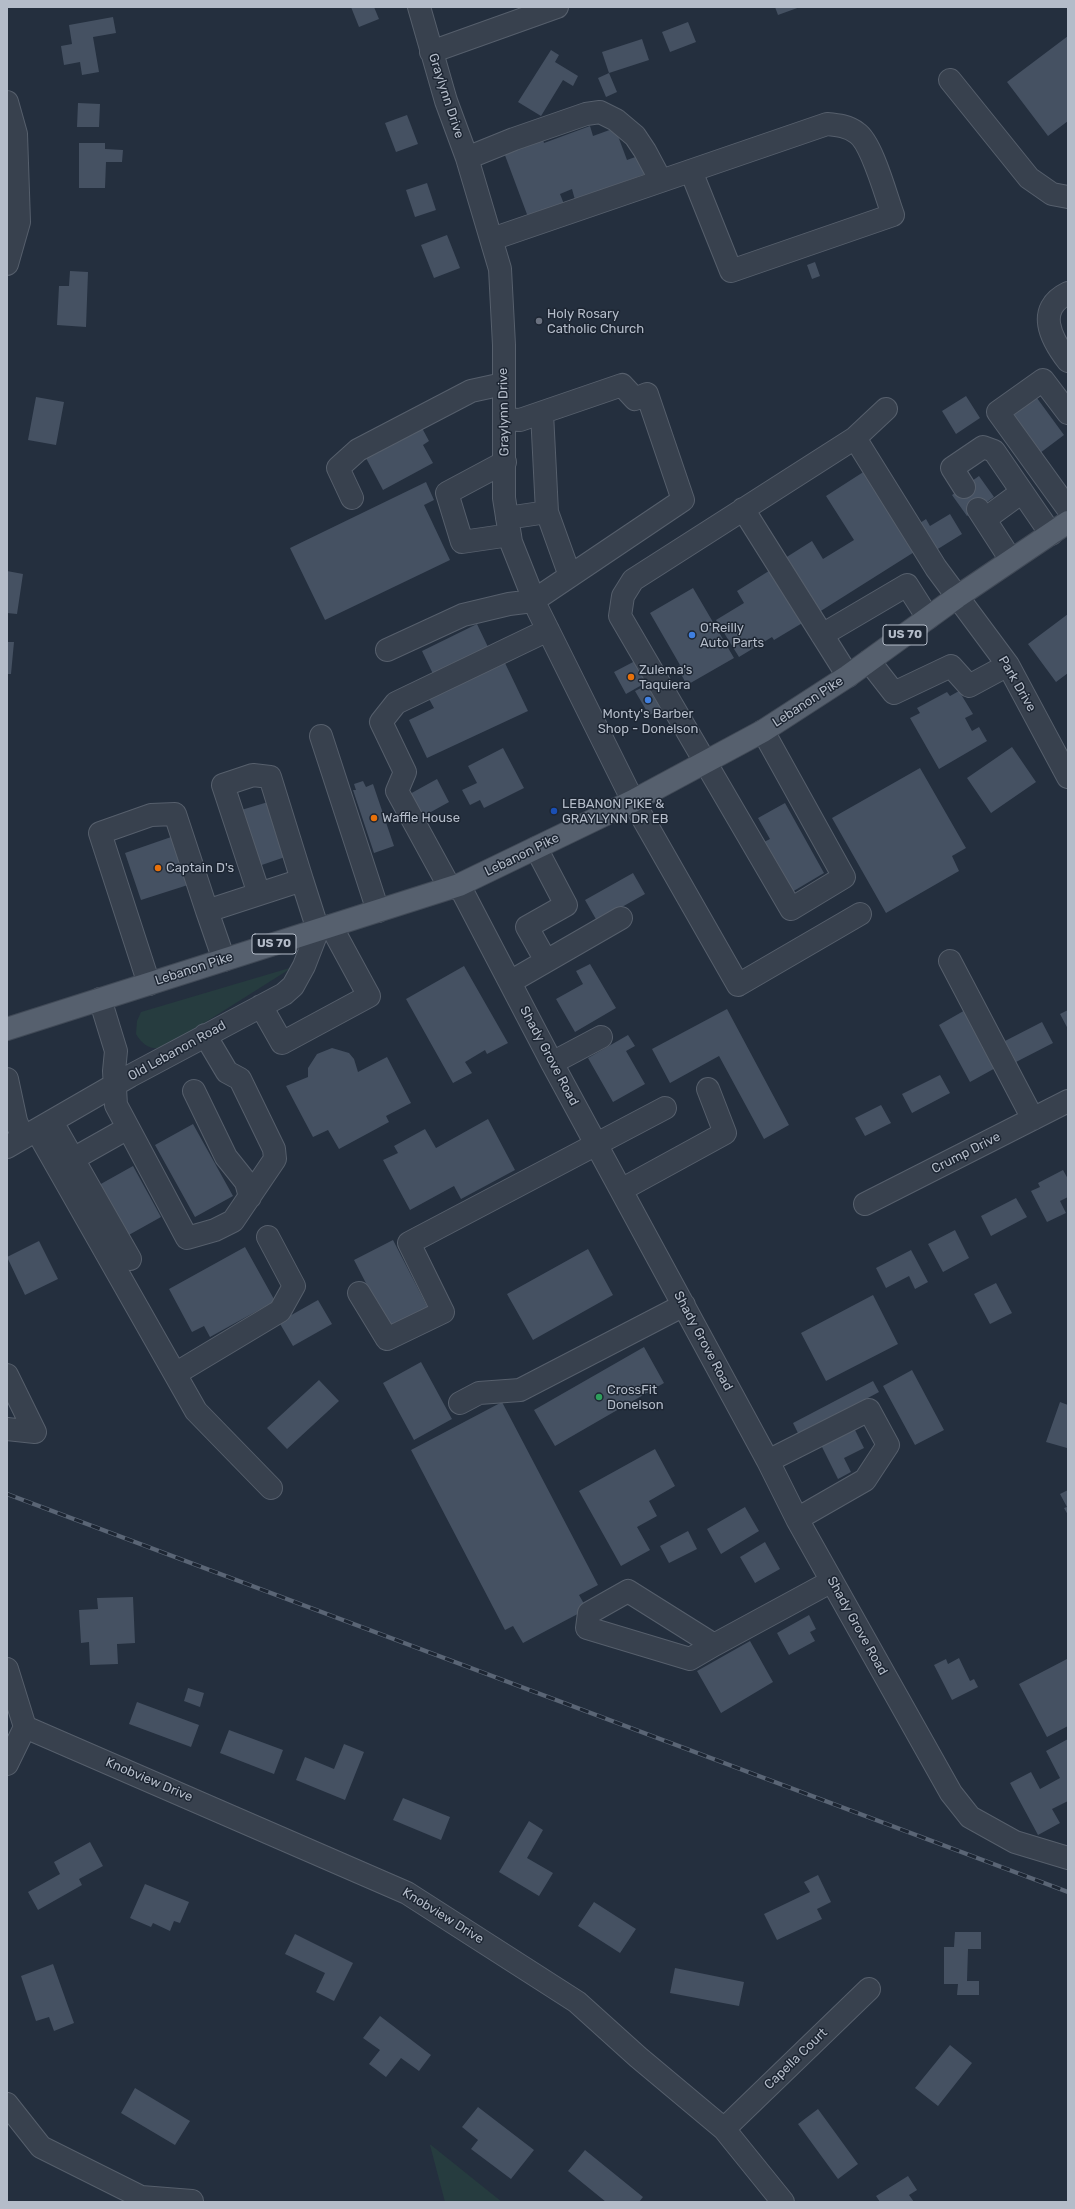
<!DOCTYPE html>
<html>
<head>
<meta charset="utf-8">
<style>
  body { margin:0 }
  #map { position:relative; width:1075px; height:2209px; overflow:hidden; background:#242f3e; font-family:Rubik,sans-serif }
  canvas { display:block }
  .frame { position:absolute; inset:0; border:8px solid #b4bcc9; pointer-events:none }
</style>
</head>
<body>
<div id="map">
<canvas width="1075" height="2209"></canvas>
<div class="frame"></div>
</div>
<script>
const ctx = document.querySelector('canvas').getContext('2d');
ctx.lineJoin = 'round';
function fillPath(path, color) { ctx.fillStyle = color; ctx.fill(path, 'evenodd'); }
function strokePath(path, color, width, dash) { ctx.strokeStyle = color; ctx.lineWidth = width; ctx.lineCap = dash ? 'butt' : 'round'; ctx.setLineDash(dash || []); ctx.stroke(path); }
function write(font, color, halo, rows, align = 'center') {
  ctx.font = font + ' Rubik,sans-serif'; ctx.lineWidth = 3; ctx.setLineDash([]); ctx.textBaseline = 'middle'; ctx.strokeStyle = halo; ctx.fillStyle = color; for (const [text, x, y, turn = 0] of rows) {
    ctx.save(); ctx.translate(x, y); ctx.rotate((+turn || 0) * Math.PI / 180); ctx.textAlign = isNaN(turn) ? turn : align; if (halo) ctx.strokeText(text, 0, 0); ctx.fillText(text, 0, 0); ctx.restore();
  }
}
fillPath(new Path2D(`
  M293,967L166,1047C152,1051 143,1046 136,1034L137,1021L141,1012Z
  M430,2145H431L502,2202H445Z`), '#263c3f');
fillPath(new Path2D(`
  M351,7H374L379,19L359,27Z
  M775,7H800L778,15Z
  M113,17L116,33L93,37L99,72L82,75L80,62L64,65L61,46L72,44L69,25Z
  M688,22L696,42L670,52L662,32Z
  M1068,36V121L1048,136L1007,82Z
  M642,39L649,60L609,73L602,52Z
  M551,50L559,55L555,62L578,76L573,86L563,80L541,116L518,102Z
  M609,73L617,92L606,97L598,78Z
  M78,103L100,104L99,127H77Z
  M407,115L418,144L396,152L385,123Z
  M590,126L593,136L615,128L627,160L638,156L645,174L575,200L572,189L560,194L564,204L528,217L503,150L542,136L544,143Z
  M79,143H105V149L123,150L122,162H106L105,188H79Z
  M427,183L436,210L415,217L406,190Z
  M447,235L460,268L434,278L421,245Z
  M815,262L820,276L812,279L807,265Z
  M70,271L88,272L86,327L57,325L59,286H69Z
  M1034,394L1064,435L1040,453L1010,412Z
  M966,396L980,418L956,434L942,411Z
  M36,397L64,402L56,445L28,440Z
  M422,428L429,441L423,445L433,463L383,490L366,458Z
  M868,469L919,549L816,614L782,560L812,541L823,559L854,540L826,496Z
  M979,476L994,497L967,516L952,495Z
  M426,482L434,500L424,505L450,560L325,620L290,548Z
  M950,514L962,534L933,552L917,525L926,519L930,526Z
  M772,569L804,622L774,640L772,637L739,657L716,620L744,603L737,591Z
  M7,571L23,574L17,614L7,613Z
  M693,588L734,658L687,685L677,667L680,665L650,613Z
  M1068,614V673L1056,682L1028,644Z
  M477,624L488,647L433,674L422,651Z
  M7,642H14L11,674H7Z
  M635,661L647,682L626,694L614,672Z
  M505,663L528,711L427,758L409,720L434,708L429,699Z
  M647,685L661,709L649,715L635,691Z
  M959,691L973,714L965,718L972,731L979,727L987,741L939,769L910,718L920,713L917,708L947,692L950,696Z
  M1012,747L1036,782L991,813L967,778Z
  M503,748L524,788L484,808L480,800L470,805L462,790L477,783L468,766Z
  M920,768L966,848L952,856L959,871L886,913L832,818Z
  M437,779L449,802L420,818L408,795Z
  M363,781L366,787L373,784L394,846L374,853L353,790H356L354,784Z
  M268,802L285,857L256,867L238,811Z
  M785,803L824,873L792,892L764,842L770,839L758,818Z
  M174,836L191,884L141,900L125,853Z
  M633,873L645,894L597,921L585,900Z
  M590,964L616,1008L575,1032L556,999L583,984L576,971Z
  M464,966L508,1043L487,1054L485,1050L465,1062L472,1073L453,1083L406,999Z
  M727,1009L789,1125L764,1139L719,1056L670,1083L652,1049Z
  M967,1009L999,1066L970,1082L939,1025Z
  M1068,1010V1029L1060,1014Z
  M1042,1022L1053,1043L1016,1062L1005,1041Z
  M628,1035L635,1046L626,1051L645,1084L613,1102L588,1058Z
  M332,1048L349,1053L354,1059L358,1072L387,1057L411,1103L386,1116L389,1122L339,1149L328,1130L313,1137L286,1086L308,1077V1068L317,1054Z
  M940,1075L950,1093L912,1113L902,1094Z
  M881,1105L891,1123L865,1136L855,1118Z
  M488,1119L515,1170L461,1199L454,1186L410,1210L383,1160L398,1153L394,1146L425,1129L436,1148Z
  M193,1124L233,1196L195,1217L155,1145Z
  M133,1166L161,1217L127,1236L99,1185Z
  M1063,1170L1068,1179V1197L1060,1201L1066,1213L1047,1222L1031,1191L1040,1187L1038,1183Z
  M1016,1198L1027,1217L991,1236L981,1216Z
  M955,1230L969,1258L943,1272L928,1244Z
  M393,1240L429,1310L390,1330L354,1260Z
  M39,1241L58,1279L25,1295L7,1257Z
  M245,1247L275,1301L210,1337L204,1326L192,1332L169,1289Z
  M588,1249L613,1295L533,1340L507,1294Z
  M911,1250L928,1282L915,1289L909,1276L886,1288L876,1268Z
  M996,1283L1012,1313L990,1324L974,1294Z
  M873,1295L898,1344L826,1381L801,1333Z
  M318,1300L332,1324L293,1346L279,1322Z
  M644,1347L664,1383L555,1446L534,1410Z
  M421,1362L452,1419L414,1440L383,1383Z
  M912,1370L944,1430L915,1445L883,1386Z
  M319,1380L339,1401L287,1449L267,1428Z
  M873,1381L879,1392L799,1435L793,1423Z
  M502,1402L598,1585L579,1595L587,1609L523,1643L513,1626L505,1630L411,1450Z
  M1060,1402L1068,1405L1067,1448L1046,1442Z
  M853,1426L864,1448L844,1458L851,1472L838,1479L820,1443Z
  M655,1449L675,1486L649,1501L657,1516L637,1527L650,1550L621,1566L579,1491Z
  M1068,1490V1515L1064,1508L1067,1507L1060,1494Z
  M745,1507L759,1531L721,1554L707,1529Z
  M688,1531L697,1549L669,1563L660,1546Z
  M765,1542L780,1569L755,1583L740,1557Z
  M133,1597L135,1643L117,1644L118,1664L90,1665L89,1642L81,1643L79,1610L98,1609L97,1598Z
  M809,1615L816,1629L810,1632L815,1641L789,1655L777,1633Z
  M750,1641L773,1682L721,1713L697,1671Z
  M959,1658L970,1681L974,1679L978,1687L952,1700L934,1665L946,1659L948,1664Z
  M1067,1659L1068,1726L1047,1737L1019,1684Z
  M188,1688L204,1693L200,1707L184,1701Z
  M137,1702L199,1725L191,1747L129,1724Z
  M229,1730L283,1750L274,1774L220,1753Z
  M1068,1739V1801L1052,1809L1060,1823L1038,1835L1010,1783L1031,1772L1040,1789L1060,1778L1046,1751Z
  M344,1744L364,1752L345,1800L296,1780L305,1757L334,1769Z
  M403,1798L450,1817L441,1840L393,1820Z
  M529,1821L543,1830L527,1858L553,1873L539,1896L499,1872Z
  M90,1842L103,1866L79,1879L82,1885L38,1910L28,1892L60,1874L54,1862Z
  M818,1875L831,1902L817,1909L822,1919L777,1940L764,1914L810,1892L804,1882Z
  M145,1884L189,1902L180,1923L174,1921L170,1931L153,1923L151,1927L130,1918Z
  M594,1902L636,1929L620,1953L578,1926Z
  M955,1932H981V1949H968L967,1981H979V1995H957L958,1984H944V1947H954Z
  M295,1934L353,1963L334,2001L316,1992L325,1973L285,1954Z
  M53,1964L74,2023L54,2031L49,2017L36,2021L21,1976Z
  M675,1968L744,1982L739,2006L670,1993Z
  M380,2016L431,2055L419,2071L401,2058L386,2077L369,2064L380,2050L363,2038Z
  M950,2045L972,2063L938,2106L915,2088Z
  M135,2088L190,2121L175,2145L121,2113Z
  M478,2107L534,2150L511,2179L471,2149L478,2140L462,2127Z
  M818,2109L858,2164L838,2179L798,2124Z
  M585,2150L643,2197L639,2202H606L568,2171Z
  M908,2176L917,2190L909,2195L914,2202H880L876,2196Z`), '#455162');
const minor = new Path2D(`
  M419,7L446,101L467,158L500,269L504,345V498L511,542L538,610L633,801L738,985L860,914
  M431,52L557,7
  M950,80L1029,178L1052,194L1068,197
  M7,102L16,134L19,222L7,264
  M467,158L514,139L586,114L600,112L616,120L635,136L645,151L661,181
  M492,239L827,124C838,125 848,126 857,133C872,143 886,196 893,215L731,271L691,171
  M1068,293C1035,309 1051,339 1068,361
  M542,413L547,512L570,576
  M1068,413L1043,380L998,412L1068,509
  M855,438L936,568L1008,665L1068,777
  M505,462L447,493L462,542L510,535
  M964,487L952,468L983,447L994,451L1051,534
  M352,498L338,468L358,450L471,391L503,384
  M743,509L848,676
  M978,509L1011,560
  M507,518L547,512
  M985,519L1022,492
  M822,635L907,585L928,618
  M387,650L463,615L509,604L533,601L683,500L647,394L635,399L622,385L520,420L504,419
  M869,661L894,693L951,666L969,686L1008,665
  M763,731L844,877L791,909L620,616L623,596L633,580L855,438L886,409
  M321,736L378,911
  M536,848L566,905L527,927L546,961
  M459,885L552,1063L768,1461L797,1519L951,1793L970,1817L1015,1842L1068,1858
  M450,888L397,791L405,772L381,722L396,703L548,630
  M259,894L223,785L253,775L270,777L302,880
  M950,961L1033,1119
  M510,982L621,918
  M149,984L100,833L151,815L175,814L207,911
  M100,999L116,1051L114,1071L116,1105L187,1238L215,1230L233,1221L275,1159L274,1149L240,1079L227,1072L205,1035
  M261,1006L282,1043L369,996L331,926
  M552,1063L601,1037
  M7,1079L16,1121L23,1138
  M194,1091L226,1157L246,1182L250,1197
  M52,1122L130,1259
  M37,1131L196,1411L271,1488
  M7,1147L130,1076L284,994L293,986L304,966L318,930L302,880L207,911L224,960
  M73,1159L128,1128
  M621,1190L725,1133L708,1089
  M865,1204L1068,1101
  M359,1293L387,1339L443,1312L409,1243L665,1108
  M175,1374L280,1311L294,1286L268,1237
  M7,1375L35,1432L7,1429
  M460,1403L479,1393L520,1390L684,1305
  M768,1461L869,1410L888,1445L865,1480L797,1519
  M714,1645L690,1659L587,1628L589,1613L628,1591L714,1645L832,1581
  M7,1669L25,1727L407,1893L577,2002L638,2057L724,2129L783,2202
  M7,1764L25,1727
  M7,2104L41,2147L141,2197L192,2201
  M724,2129L869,1989`);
const major = new Path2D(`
  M7,1029L459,885L633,801L763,731L848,676L957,597L1068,522`);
strokePath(minor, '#565f6c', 24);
strokePath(major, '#414a57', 24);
strokePath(minor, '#38414e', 22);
strokePath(major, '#56606e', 22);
const rail = new Path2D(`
  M7,1494L1068,1892`);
strokePath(rail, '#5a6575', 4.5);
strokePath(rail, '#1d2633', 3, [9]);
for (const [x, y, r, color] of [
  [539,321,4,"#6b7280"],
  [692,635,4,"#3f7fe0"],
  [631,677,4,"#e8710a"],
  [648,700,4,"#3f7fe0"],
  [554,811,4,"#1a4fb4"],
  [374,818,4,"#e8710a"],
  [158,868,4,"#e8710a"],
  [599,1397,4,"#2e9e5b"]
]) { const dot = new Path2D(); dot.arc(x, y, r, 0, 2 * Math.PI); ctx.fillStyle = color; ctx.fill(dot); strokePath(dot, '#1d2633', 1.5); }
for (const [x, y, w] of [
  [905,635,44],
  [274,944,44]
]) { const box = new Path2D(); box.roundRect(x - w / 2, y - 10, w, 20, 3); ctx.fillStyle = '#1d2633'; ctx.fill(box); strokePath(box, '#b4bcc9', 1); }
write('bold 12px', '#b4bcc9', null, [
  ["US 70",905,635],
  ["US 70",274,944]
]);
write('13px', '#b4bcc9', '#1d2633', [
  ["Graylynn Drive",446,96,72],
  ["Graylynn Drive",504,412,-91],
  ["Park Drive",1017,684,60],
  ["Lebanon Pike",808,702,-33],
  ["Lebanon Pike",522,855,-26],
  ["Lebanon Pike",194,969,-18],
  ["Old Lebanon Road",177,1051,-29],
  ["Shady Grove Road",549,1056,62],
  ["Crump Drive",966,1153,-27],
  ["Shady Grove Road",703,1341,62],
  ["Shady Grove Road",857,1626,61],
  ["Knobview Drive",149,1780,23],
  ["Knobview Drive",443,1916,32],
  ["Capella Court",796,2059,-44]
]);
write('13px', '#b4bcc9', '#1d2633', [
  ["Holy Rosary",547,314],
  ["Catholic Church",547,329],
  ["O'Reilly",700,628],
  ["Auto Parts",700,643],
  ["Zulema's",639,670],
  ["Taquiera",639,685],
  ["Monty's Barber",648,714,"center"],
  ["Shop - Donelson",648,729,"center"],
  ["LEBANON PIKE &",562,804],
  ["GRAYLYNN DR EB",562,819],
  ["Waffle House",382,818],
  ["Captain D's",166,868],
  ["CrossFit",607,1390],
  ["Donelson",607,1405]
], 'left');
</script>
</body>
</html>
